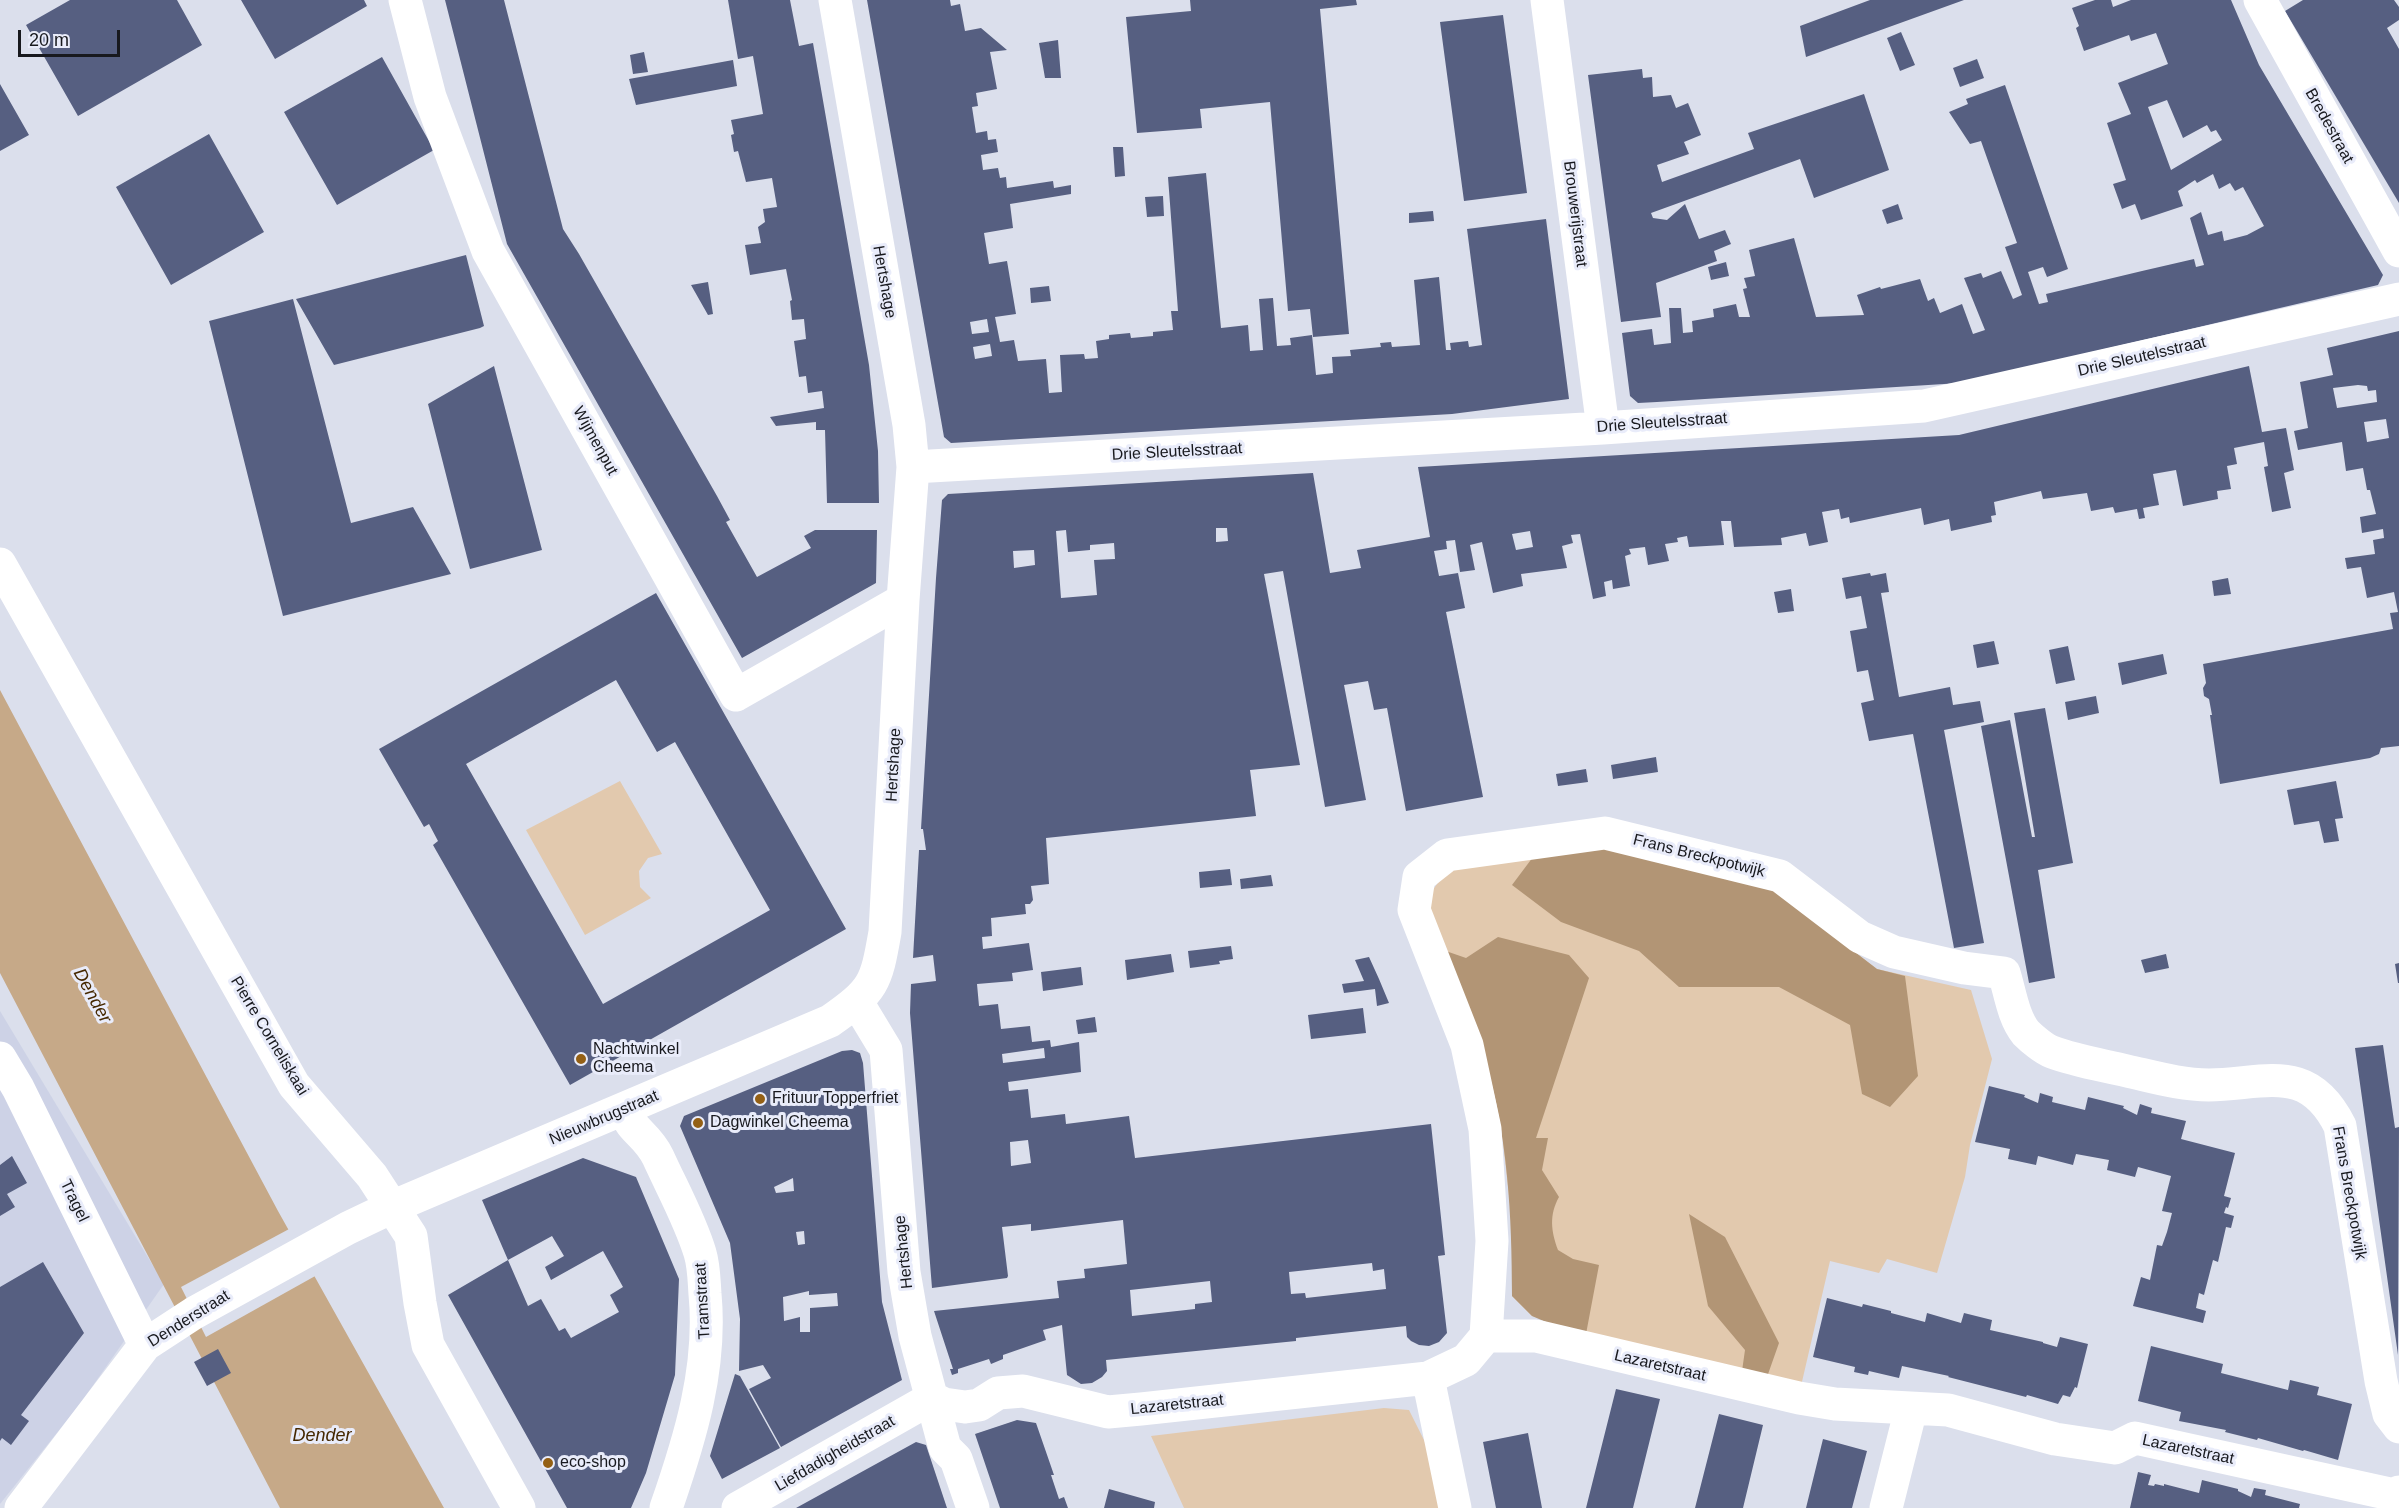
<!DOCTYPE html>
<html>
<head>
<meta charset="utf-8">
<style>
  body { margin:0 }
  #map { position:relative; width:2399px; height:1508px; overflow:hidden; background:#dbdfec; font-family:Arial,sans-serif }
  canvas { display:block }
  .scale { position:absolute; left:18px; top:30px; width:102px; height:27px; box-sizing:border-box; border:3px solid #18191e; border-top:0; padding-left:8px; font-size:18px; line-height:21px; white-space:nowrap; color:#18191e; -webkit-text-stroke:4px #e9ecfa; paint-order:stroke }
</style>
</head>
<body>
<div id="map">
<canvas width="2399" height="1508"></canvas>
<div class="scale">20 m</div>
</div>
<script>
const ctx = document.querySelector('canvas').getContext('2d');
ctx.lineJoin = 'round';
function fillPath(path, color) { ctx.fillStyle = color; ctx.fill(path, 'evenodd'); }
function strokePath(path, color, width, dash) { ctx.strokeStyle = color; ctx.lineWidth = width; ctx.lineCap = dash ? 'butt' : 'round'; ctx.setLineDash(dash || []); ctx.stroke(path); }
function write(font, color, halo, rows, align = 'center') {
  ctx.font = font + ' Arial,sans-serif'; ctx.lineWidth = 6; ctx.setLineDash([]); ctx.textBaseline = 'middle'; ctx.strokeStyle = halo; ctx.fillStyle = color; for (const [text, x, y, turn = 0] of rows) {
    ctx.save(); ctx.translate(x, y); ctx.rotate((+turn || 0) * Math.PI / 180); ctx.textAlign = isNaN(turn) ? turn : align; if (halo) ctx.strokeText(text, 0, 0); ctx.fillText(text, 0, 0); ctx.restore();
  }
}
fillPath(new Path2D(`
  M0,1011L164,1284L80,1404L0,1504Z`), '#cdd2e6');
fillPath(new Path2D(`
  M620,781L662,854L648,858L639,871L640,887L651,898L585,935L526,830Z
  M1536,853L1774,890L1877,969L1971,990L1992,1059L1970,1145L1965,1177L1937,1273L1887,1259L1879,1273L1830,1261L1801,1386L1644,1349L1532,1316L1512,1296V1222L1500,1116L1485,1058L1430,917L1432,891L1442,877L1455,867Z
  M1384,1408L1409,1410L1434,1460L1443,1508H1184L1151,1436Z`), '#e2c9ae');
fillPath(new Path2D(`
  M1609,844L1774,890L1877,969L1905,976L1918,1076L1890,1107L1862,1094L1850,1025L1779,987H1679L1639,951L1561,922L1512,885L1536,853Z
  M1498,937L1569,955L1589,978L1536,1138H1548L1542,1170L1559,1197C1549,1215 1551,1231 1558,1250L1573,1259L1599,1265L1586,1334L1553,1325L1532,1316L1512,1296C1512,1216 1508,1136 1485,1059C1474,1022 1455,985 1440,949L1466,958Z
  M1689,1214L1725,1237L1779,1343L1767,1377L1742,1371L1745,1350L1708,1306Z`), '#b29575');
fillPath(new Path2D(`
  M0,690L278,1211L444,1508H280L0,973Z`), '#c6a988');
fillPath(new Path2D(`
  M291,1228L317,1275L206,1337L181,1287Z`), '#dbdfec');
fillPath(new Path2D(`
  M70,0H177L202,45L78,116L26,25Z
  M241,0H364L367,6L275,59Z
  M445,0H504L563,229L579,254L717,496L730,520L726,522L757,577L811,548L804,536L815,530H877L876,583L742,658L507,244Z
  M728,0H790L799,46L813,43L869,365L878,451L879,503H827L825,430H816V422L776,426L770,417L824,408L822,391L808,393L806,376L799,377L794,341L806,339L804,319L792,320L790,301L792,300L786,269L750,275L745,245L761,243L758,227L765,222L763,209L777,207L772,178L746,182L738,151L734,152L731,135L734,134L731,120L763,114L753,56L738,59Z
  M867,0H950L951,6L960,4L965,31L981,28L1007,50L990,52L997,89L976,93L978,106L972,107L976,133L987,131L988,140L996,139L998,152L981,155L983,170L998,168L1000,178L1006,177L1007,188L1053,181L1054,188L1071,185V194L1010,204L1013,228L984,233L989,264L1007,261L1016,314L995,317L1000,342L1014,340L1018,361L1046,359L1049,393L1062,392L1060,355L1084,354L1085,359L1098,358L1096,341L1109,339V335L1130,333L1131,338L1153,336V332L1173,330L1171,311H1178L1168,177L1206,173L1221,328L1248,325L1250,351L1263,350L1259,299L1273,298L1277,346L1291,345L1290,338L1312,335L1316,375L1333,373L1332,357L1351,356L1350,350L1381,347L1380,343L1391,342L1392,347L1420,345L1414,280L1439,277L1446,350H1451L1450,343L1468,341L1469,347L1482,345L1467,229L1546,219L1569,399L1452,414L951,443L944,437ZM987,319L989,332L972,334L970,322ZM990,344L992,356L975,359L973,347Z
  M1190,0H1356L1357,5L1320,9L1349,334L1313,337L1310,309L1288,311L1270,102L1200,109L1202,128L1137,133L1126,17L1191,11Z
  M1870,0H1964L1806,57L1800,26Z
  M2095,0H2111L2113,7L2131,0H2231L2259,65L2383,275L2378,285L1960,383L1657,402L1638,403L1630,396L1622,333L1652,329L1654,345L1671,343L1669,308H1681L1683,333L1693,332L1692,321L1714,317L1713,309L1736,304L1739,317H1750L1743,289L1747,288L1744,278L1755,276L1749,250L1794,238L1816,317L1864,315L1857,295L1880,287L1881,289L1920,279L1928,301L1934,298L1940,313L1962,304L1973,334L1985,330L1964,278L1981,273L1983,278L2001,271L2013,299L2022,295L2005,247L2017,243L1981,141L1970,144L1949,112L1968,104L1966,99L2005,85L2068,269L2047,277L2043,267L2028,272L2039,304L2048,302L2046,294L2142,271L2194,259L2196,267L2204,265L2190,218L2201,212L2208,235L2222,231L2224,241L2247,235L2264,226L2243,187L2235,191L2230,183L2219,189L2213,174L2197,183L2195,180L2178,191L2183,206L2141,220L2135,204L2122,209L2113,184L2126,180L2107,123L2131,114L2118,83L2168,64L2156,33L2131,41L2129,35L2084,51L2076,28L2079,26L2072,8ZM2167,100L2183,138L2207,125L2211,132L2216,130L2222,140L2171,170L2148,107Z
  M2303,0H2394L2399,7V20L2387,28L2399,49V203L2285,11Z
  M1503,15L1527,193L1464,201L1440,22Z
  M1901,32L1915,65L1900,71L1887,38Z
  M1058,40L1061,78H1045L1039,43Z
  M644,52L648,72L633,74L630,55Z
  M382,57L434,150L337,205L284,112Z
  M1977,59L1984,78L1960,87L1953,68Z
  M733,60L737,86L636,105L629,79Z
  M1642,69L1643,78L1652,77L1653,97L1671,95L1676,108L1688,103L1701,135L1684,142L1689,154L1657,165L1662,182L1754,149L1748,133L1864,94L1889,170L1814,198L1800,159L1651,213L1653,218L1667,220L1685,204L1699,239L1725,230L1731,244L1714,251L1717,261L1656,283L1661,317L1621,322L1588,75Z
  M0,84L29,135L0,151Z
  M209,134L264,232L171,285L116,187Z
  M1113,147H1123L1125,176L1115,177Z
  M1163,196L1164,216L1147,217L1145,197Z
  M1898,204L1903,219L1887,224L1882,210Z
  M1433,211L1434,221L1409,223V213Z
  M466,255L484,326L480,328L334,365L296,299Z
  M1726,262L1729,276L1711,280L1708,267Z
  M708,282L713,314L708,315L691,285Z
  M1049,286L1051,301L1031,303L1030,288Z
  M293,299L351,523L413,507L451,574L283,616L209,321Z
  M2399,331V746L2381,748L2379,754L2370,758L2220,784L2210,715H2212L2209,699L2204,696L2203,688L2206,683L2203,664L2393,629L2390,613L2398,612L2394,592L2367,598L2361,567L2347,569L2345,558L2375,554L2373,540L2384,538L2383,529L2362,533L2360,517L2376,514L2370,490H2367L2363,468L2346,471L2342,442L2298,450L2294,431L2308,428L2300,382L2333,375L2327,348ZM2358,385L2367,386L2368,391L2376,390L2377,402L2337,408L2333,388ZM2386,419L2389,438L2367,442L2364,422Z
  M494,366L542,550L470,569L428,404Z
  M2249,366L2262,432L2286,428L2294,470L2284,473L2291,508L2272,512L2264,467L2268,466L2264,442L2234,448L2237,464L2227,466L2231,489L2217,491L2218,499L2183,506L2176,470L2153,474L2159,505L2143,508L2145,518L2139,519L2137,509L2115,513L2113,507L2091,511L2087,493L2043,499L2041,491L1994,502L1996,515L1991,516L1992,522L1951,531L1949,519L1924,525L1921,508L1850,523L1849,517L1841,519L1839,509L1822,512L1828,542L1809,546L1806,533L1781,538L1782,545L1734,547L1731,521H1721L1724,545L1689,547L1687,536L1677,538L1678,542L1665,544L1669,561L1648,565L1645,547L1629,549L1631,554L1625,556L1630,586L1613,589L1612,580L1604,582L1606,596L1593,599L1580,534L1571,535L1573,543L1562,546L1567,568L1521,574L1523,586L1493,593L1482,542L1470,545L1475,570L1460,572L1455,540L1446,541L1447,549L1434,551L1439,576L1458,573L1465,608L1446,612L1483,797L1406,811L1387,708L1374,710L1368,681L1344,685L1366,800L1325,807L1283,571L1264,574L1300,765L1250,770L1256,816L1046,838L1049,884L1031,886L1033,900L1030,904H1025L1026,914L991,918L992,936L982,937L983,949L1029,943L1033,970L1012,973L1013,981L977,984L979,1006L998,1004L1001,1029L1030,1026L1032,1042L1050,1040L1051,1047L1079,1042L1081,1072L1008,1082L1009,1091L1028,1089L1031,1118L1065,1114L1066,1124L1129,1116L1135,1158L1431,1124L1445,1255L1438,1256L1447,1333L1439,1342L1429,1346L1419,1345L1411,1341L1407,1337L1406,1326L1296,1338V1341L1106,1360L1107,1371L1102,1377L1092,1383L1081,1384L1067,1375L1062,1325L1043,1330L1046,1340L1003,1355V1359L991,1364L989,1359L958,1369V1373L952,1375L950,1369H953L934,1311L1059,1298L1057,1281L1085,1278L1084,1269L1127,1264L1123,1220L1031,1231V1224L1002,1227L1008,1276L1007,1278L932,1288L910,1013L911,984L936,981L933,955L913,958L919,850H926L923,829H921L936,578L942,500L948,494L1313,473L1330,573L1361,568L1357,550L1430,537L1418,467L1959,435ZM1216,528H1227L1228,541L1216,542ZM1066,530L1068,552L1090,550V545L1114,543L1115,559L1094,560L1097,595L1061,598L1056,531ZM1530,531L1533,547L1516,550L1512,534ZM1034,550L1035,565L1014,568L1013,551ZM1044,1048L1045,1058L1003,1063L1002,1054ZM1028,1140L1031,1163L1011,1166L1010,1142ZM1372,1263L1373,1271L1384,1269L1386,1289L1306,1298L1305,1293L1291,1294L1289,1272ZM1210,1281L1212,1302L1195,1304V1309L1132,1316L1130,1290Z
  M1870,573L1871,576L1886,573L1889,592L1881,593L1899,697L1950,687L1953,705L1980,701L1984,722L1944,730L1984,943L1954,948L1913,734L1869,741L1861,703L1874,700L1868,670L1857,672L1850,631L1867,628L1861,596L1846,599L1842,578Z
  M2228,578L2231,594L2214,596L2212,581Z
  M1791,589L1794,611L1778,613L1774,592Z
  M656,593L846,929L570,1085L433,845L438,841L429,824L424,827L379,749ZM616,680L657,752L675,742L770,910L603,1004L466,764Z
  M1994,641L1999,664L1977,668L1973,645Z
  M2068,646L2075,680L2056,684L2049,650Z
  M2163,654L2167,674L2122,685L2118,663Z
  M2096,696L2099,713L2068,720L2065,702Z
  M2045,708L2073,863L2038,870L2055,978L2029,983L1981,726L2010,720L2032,837H2035L2014,713Z
  M1656,757L1658,772L1613,779L1611,765Z
  M1586,769L1588,782L1558,786L1556,774Z
  M2336,781L2343,818L2335,819L2339,841L2324,843L2319,821L2294,825L2287,790Z
  M1230,869L1232,885L1200,888L1199,872Z
  M1271,875L1273,886L1241,889L1240,879Z
  M1231,946L1233,959L1219,961L1220,964L1190,968L1188,951Z
  M1171,954L1174,972L1127,980L1125,960Z
  M2166,954L2169,968L2145,973L2141,960Z
  M1369,957L1379,979L1389,1003L1377,1006L1375,989L1344,993L1342,984L1364,981L1355,960Z
  M2399,963V983H2398L2395,964Z
  M1081,967L1083,985L1043,991L1041,972Z
  M1363,1008L1366,1033L1311,1039L1308,1015Z
  M1095,1017L1097,1032L1078,1034L1076,1020Z
  M2383,1045L2395,1128L2399,1127L2398,1355L2355,1048Z
  M852,1050L860,1053L863,1063L882,1302L902,1380L781,1447L749,1389L771,1378L763,1365L739,1371L740,1319L730,1243L680,1126L684,1116L842,1051ZM793,1178L794,1191L776,1193L774,1187ZM804,1231L805,1244L798,1245L796,1232ZM809,1291V1295L837,1293L838,1306L810,1308V1332H800V1317L784,1321L783,1297Z
  M1989,1086L2025,1095L2024,1097L2038,1103L2040,1093L2053,1097L2052,1102L2085,1110L2088,1097L2124,1106L2123,1108L2137,1115L2140,1104L2152,1108L2151,1113L2186,1121L2181,1139L2235,1153L2224,1196L2231,1198L2228,1208L2226,1207L2224,1213L2234,1216L2231,1228L2226,1227L2218,1262L2213,1260L2204,1295L2199,1293L2196,1308L2206,1311L2203,1323L2133,1306L2141,1277L2150,1280L2157,1245L2162,1246L2167,1232L2172,1213L2162,1211L2171,1176L2138,1167L2135,1177L2107,1170L2109,1160L2076,1154L2073,1165L2038,1156L2036,1165L2008,1159L2010,1149L1975,1142Z
  M12,1156L27,1183L7,1194L15,1207L0,1216V1165Z
  M583,1158L636,1177L679,1279L675,1375L646,1473L631,1508H567L448,1295L508,1260L482,1200ZM552,1236L564,1256L545,1267L551,1280L603,1251L623,1287L610,1295L619,1312L571,1338L565,1328L559,1331L541,1299L528,1306L508,1260Z
  M43,1262L84,1333L21,1415L29,1421L11,1445L2,1438L0,1441V1287Z
  M1827,1298L1862,1307L1863,1304L1891,1311V1313L1925,1322L1927,1313L1961,1323L1964,1313L1992,1320L1990,1330L2043,1342V1343L2057,1347L2060,1337L2088,1344L2077,1388L2075,1387L2070,1397L2063,1395L2058,1404L2027,1395L2026,1397L1948,1377L1949,1376L1902,1366L1899,1378L1869,1371L1868,1375L1854,1372L1855,1367L1813,1357Z
  M2151,1346L2223,1364L2221,1373L2288,1390L2290,1380L2319,1387L2317,1395L2352,1404L2338,1460L2304,1450L2303,1451L2258,1438L2257,1440L2225,1432L2226,1430L2179,1421L2181,1412L2138,1401Z
  M218,1349L231,1373L207,1386L194,1362Z
  M735,1374L740,1376L780,1448L722,1479L710,1456Z
  M1616,1389L1660,1399L1633,1508H1586Z
  M1719,1414L1763,1425L1743,1508H1695Z
  M1017,1420L1036,1423L1054,1475H1051L1059,1499L1064,1497L1068,1508H1000L975,1434Z
  M1528,1433L1542,1508H1496L1483,1442Z
  M1823,1439L1867,1451L1852,1508H1806Z
  M916,1442L926,1445L947,1508H796Z
  M2138,1472L2151,1475L2148,1485L2154,1486L2155,1484L2164,1486V1484L2199,1493L2202,1480L2238,1489V1491L2251,1497L2254,1488L2266,1490L2265,1495L2300,1504L2299,1508H2130Z
  M1109,1489L1155,1502L1154,1508H1104Z`), '#565f81');
strokePath(new Path2D(`
  M405,0L430,97L488,251L736,695L903,600
  M1547,0L1603,428
  M2260,0L2399,251
  M913,467L1603,428L1924,406L2399,299
  M0,564L294,1085L372,1176L411,1236L420,1303L428,1345L519,1508
  M857,1002L886,1050L904,1272L915,1336L945,1448L956,1459L973,1508
  M0,1058L18,1088L145,1345
  M624,1110C632,1132 647,1134 658,1157C672,1188 690,1220 700,1253C704,1266 704,1280 705,1294C712,1368 690,1439 666,1508
  M1486,1336L1492,1241L1485,1129L1467,1045L1414,910L1419,877L1447,855L1605,833L1780,876L1860,937L1894,952L1964,968L2004,973C2010,992 2013,1017 2026,1033C2032,1039 2044,1049 2052,1052C2076,1061 2102,1065 2127,1071C2154,1077 2181,1085 2209,1085C2266,1084 2308,1062 2340,1126L2381,1381L2389,1414L2399,1427
  M1428,1378L1455,1508
  M932,1398L944,1404L965,1407L979,1405L998,1393L1023,1391L1108,1412L1141,1409L1428,1378L1466,1360L1486,1336H1536L1799,1398L1835,1404L1948,1410L2055,1439L2115,1448L2135,1438L2395,1495L2399,1492
  M21,1508L145,1345L194,1313L348,1228L392,1207L830,1021C874,990 876,984 885,932L903,600L913,467L909,425L835,0
  M738,1508L932,1398
  M1886,1508L1911,1409`), '#fff', 33);
for (const [x, y, r, color] of [
  [581,1059,6,"#946015"],
  [760,1099,6,"#946015"],
  [698,1123,6,"#946015"],
  [548,1463,6,"#946015"]
]) { const dot = new Path2D(); dot.arc(x, y, r, 0, 2 * Math.PI); ctx.fillStyle = color; ctx.fill(dot); strokePath(dot, '#e9ecfa', 2); }
write('16px', '#18191e', '#e9ecfa', [
  ["Bredestraat",2329,126,61],
  ["Brouwerijstraat",1575,214,83],
  ["Hertshage",884,282,80],
  ["Drie Sleutelsstraat",2142,357,-13],
  ["Drie Sleutelsstraat",1662,423,-4],
  ["Wijmenput",595,441,61],
  ["Drie Sleutelsstraat",1177,452,-3],
  ["Hertshage",894,765,-87],
  ["Frans Breckpotwijk",1699,856,14],
  ["Pierre Corneliskaai",269,1036,59],
  ["Nieuwbrugstraat",604,1118,-23],
  ["Frans Breckpotwijk",2349,1193,80],
  ["Tragel",74,1201,64],
  ["Hertshage",904,1252,-96],
  ["Tramstraat",703,1301,-93],
  ["Denderstraat",189,1319,-32],
  ["Lazaretstraat",1660,1366,13],
  ["Lazaretstraat",1177,1405,-6],
  ["Lazaretstraat",2188,1450,12],
  ["Liefdadigheidstraat",835,1454,-30]
]);
write('16px', '#18191e', '#e9ecfa', [
  ["Nachtwinkel",593,1050],
  ["Cheema",593,1068],
  ["Frituur Topperfriet",772,1099],
  ["Dagwinkel Cheema",710,1123],
  ["eco-shop",560,1463]
], 'left');
write('italic 18px', '#452800', '#e9ecfa', [
  ["Dender",92,996,61],
  ["Dender",322,1436]
]);
</script>
</body>
</html>
